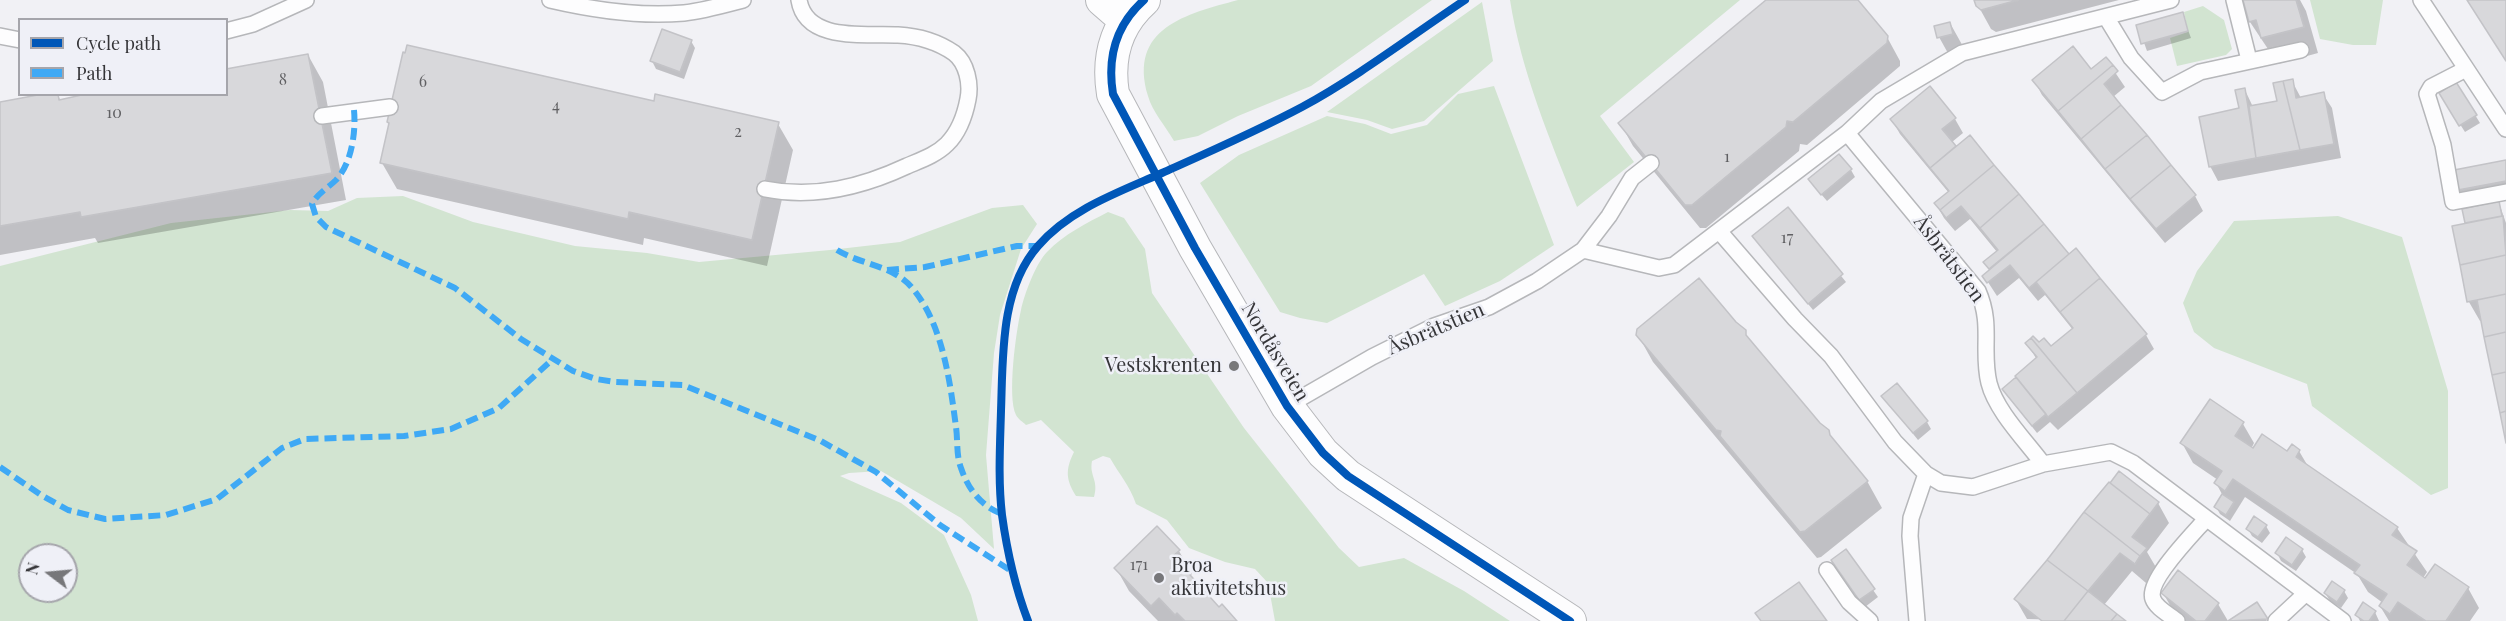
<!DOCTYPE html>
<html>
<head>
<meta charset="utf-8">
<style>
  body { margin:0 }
  #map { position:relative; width:2506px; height:621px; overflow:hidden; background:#f1f1f5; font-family:"Playfair Display",serif }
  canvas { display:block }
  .legend { position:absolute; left:18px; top:18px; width:210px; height:78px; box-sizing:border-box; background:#eff0f7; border:2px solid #a5a5ab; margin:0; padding:8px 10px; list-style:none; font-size:18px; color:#353538 }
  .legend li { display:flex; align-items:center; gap:12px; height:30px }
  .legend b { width:30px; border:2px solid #a5a5ab }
  .north { position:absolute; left:18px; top:543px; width:60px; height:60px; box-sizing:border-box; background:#eff0f7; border:2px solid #a5a5ab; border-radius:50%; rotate:286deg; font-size:16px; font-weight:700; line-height:24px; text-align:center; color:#353538 }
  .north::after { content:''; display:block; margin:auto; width:21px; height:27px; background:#77777a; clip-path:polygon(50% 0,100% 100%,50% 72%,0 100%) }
</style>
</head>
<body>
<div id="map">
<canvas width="2506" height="621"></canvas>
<ul class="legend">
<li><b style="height:8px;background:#0057b8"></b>Cycle path</li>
<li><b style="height:8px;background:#3fa9f5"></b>Path</li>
</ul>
<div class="north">N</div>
</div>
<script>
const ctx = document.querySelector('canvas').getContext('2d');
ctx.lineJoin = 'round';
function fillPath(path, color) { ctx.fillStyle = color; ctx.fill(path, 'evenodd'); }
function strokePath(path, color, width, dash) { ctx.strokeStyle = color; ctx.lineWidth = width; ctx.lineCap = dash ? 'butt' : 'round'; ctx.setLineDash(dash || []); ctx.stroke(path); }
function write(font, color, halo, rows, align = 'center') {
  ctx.font = font + ' "Playfair Display",serif'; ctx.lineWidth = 5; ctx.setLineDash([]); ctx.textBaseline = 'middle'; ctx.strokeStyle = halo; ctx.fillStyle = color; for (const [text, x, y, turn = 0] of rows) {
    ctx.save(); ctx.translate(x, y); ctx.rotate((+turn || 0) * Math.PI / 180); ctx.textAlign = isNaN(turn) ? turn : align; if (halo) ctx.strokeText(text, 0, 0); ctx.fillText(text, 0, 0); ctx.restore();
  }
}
fillPath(new Path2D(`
  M1238,0H1432L1311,86L1238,116L1198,136L1174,141C1166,127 1152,111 1148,96C1128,28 1186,14 1238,0Z
  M1510,0H1740L1600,116L1634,162L1577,207C1550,140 1521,71 1510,0Z
  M2310,0H2383L2376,45H2353L2320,39Z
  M1482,2L1493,61L1424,121L1392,129L1367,120L1327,112Z
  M2203,6L2224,20L2232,49L2226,55L2177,66L2170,38L2188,32L2184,12Z
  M1494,86L1554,245L1500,281L1445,306L1424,274L1327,323L1300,318L1280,312L1200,183L1239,155L1327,116L1365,124L1391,134L1427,125L1458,94Z
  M403,196L473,222L575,246L647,253L699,262L830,250L900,242L992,208L1023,205L1037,224L1021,249L1000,315L994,353L986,455L994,549L961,518L881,471L849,473L840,476L901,503L944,535L971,595L978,621H0V266L171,223L290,210L328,211L357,198ZM30,555H66V591H30Z
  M1108,212L1124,218L1145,249L1152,293L1244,428L1339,548L1359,567L1404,558L1464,591L1510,621H1275L1268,583L1255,569L1225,562L1189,548L1167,520L1136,504C1130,486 1119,474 1110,458L1103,456L1092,461C1089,476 1099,480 1094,497L1076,496C1066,480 1065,470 1074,452L1041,420L1026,425C1023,422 1018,419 1016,415C1007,397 1016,331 1021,310C1024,295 1036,263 1047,252C1064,234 1087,223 1108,212Z
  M2338,216L2402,237L2448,391V488L2431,495L2312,406L2307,384L2214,348L2194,332L2183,303L2197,271L2234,221Z`), '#d2e4d1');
fillPath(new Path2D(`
  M1768,0H1856L1887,37L1900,61V66L1807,145L1800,144L1799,151L1706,228H1700L1633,146L1620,123Z
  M1975,0H2119L1996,32L1991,29Z
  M2244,0H2300L2306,11L2318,53L2278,64L2250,22Z
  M2182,14L2191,38L2147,51L2138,26Z
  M1950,23L1965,50L1968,60L1954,64L1939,37Z
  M691,41L695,48L684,79L656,69L652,61Z
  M308,55L323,82L346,200L98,243L95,238L0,255V104L57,94L61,101L226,94Z
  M2106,59L2125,87L2113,97L2195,196L2203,211L2165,243L2042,95L2034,80L2091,71Z
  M2292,81L2301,98L2323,94L2332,108L2341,158L2218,181L2210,166L2241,110L2245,90L2253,107L2278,102Z
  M2456,84L2480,123L2465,132L2445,101Z
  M655,103L778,124L793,150L767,266L644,238L643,245L397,189L382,163L390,126L388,122Z
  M1955,119L1963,133L1952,142L1956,148L1970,137L2069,256L2076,250L2146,335L2154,349L2058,430L2050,422L2037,433L2003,390L2037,360L2027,343L2051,348L2073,330L2045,295L2038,301L2019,278L1997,296L1984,276L1990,271L1985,262L1997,252L1970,219L1955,231L1944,218L1936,204L1949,193L1900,134L1892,120Z
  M2506,162V189L2464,197L2459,190Z
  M1851,170L1855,177L1827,201L1815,187Z
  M2499,203L2506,223V436L2482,321H2480L2469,302L2467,225L2464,210Z
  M1787,209L1846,282L1813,310L1754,237Z
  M1735,323L1744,331L1752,344L1819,424L1828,431L1835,444L1867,481L1882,508L1821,557L1817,558L1653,362L1638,335Z
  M1888,403L1927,422L1931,429L1918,440Z
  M2243,424L2254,443L2251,449L2287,453L2299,451L2309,468L2397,528L2427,572L2423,578L2468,588L2479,608L2470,621H2389L2380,606L2383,603L2368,592L2357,574L2245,497L2230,521L2220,514L2216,507L2223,496L2216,483L2218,480L2193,463L2182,443Z
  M2158,503L2169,523L2147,552L2157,569L2146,583L2132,571L2104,605L2124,621L2027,619L2016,600Z
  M2266,526L2270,533L2262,543L2252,536L2248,529Z
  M2302,550L2306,557L2296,571L2281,561L2277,553Z
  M1179,551L1192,574L1190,576L1207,597L1235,621H1158L1129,591L1116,568Z
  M1837,568L1873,590L1878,597L1865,607Z
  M2178,572L2218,604L2228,621H2180L2178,619L2163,593Z
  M2344,591L2348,598L2341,608L2330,601L2325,593Z
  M2257,604L2267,621H2230Z
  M2364,604L2375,612L2379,621H2360L2357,615Z`), '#0003');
const building = new Path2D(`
  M1766,0H1858L1888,36L1887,43L1793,122L1787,121L1786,127L1692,205H1685L1618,123Z
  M1974,0H2018L1981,10L1976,6Z
  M2243,0H2296L2304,27L2261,38L2256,20L2249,22Z
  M2467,0H2506V61Z
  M2183,12L2188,31L2141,44L2136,25Z
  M1950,22L1953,34L1937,38L1934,26Z
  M662,29L692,40L680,72L650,61Z
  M407,45L654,101L655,94L779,122L752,240L629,212L628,219L380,163L389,123L387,122L403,52L405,53Z
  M2073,46L2091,69L2106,57L2113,65L2058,111L2032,80Z
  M308,54L332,173L81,217L80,212L0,226V102L43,94H58L59,100L86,94H226V69Z
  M2113,65L2118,71L2104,84L2121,105L2081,139L2058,111Z
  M2293,79L2296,98L2324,92L2334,144L2300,150L2283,81Z
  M2283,81L2300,150L2256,158L2249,106L2277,101L2273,83Z
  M2456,82L2477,115L2459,126L2439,93Z
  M1930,86L1956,118L1942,129L1956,146L1930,168L1890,119Z
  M2245,88L2256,158L2209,167L2199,117L2239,108L2235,90Z
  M2121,105L2147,135L2105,169L2081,139Z
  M1970,135L1994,165L1940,210L1934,203L1949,191L1930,168Z
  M2147,135L2171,165L2130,199L2105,169Z
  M1839,154L1852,169L1821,195L1808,179Z
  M2506,160V181L2458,190L2454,170Z
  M1994,165L2019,194L1980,228L1961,206L1946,218L1940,210Z
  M2171,165L2196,195L2156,229L2130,199Z
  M2019,194L2044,224L1989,269L1983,262L1998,250L1980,228Z
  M2499,201L2502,216L2465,223L2462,209Z
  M1788,207L1843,274L1808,304L1752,236Z
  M2503,216L2506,255L2460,265L2452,226Z
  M2044,224L2069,254L2029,288L2010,265L1987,283L1982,276Z
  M2076,248L2100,278L2060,312L2036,282Z
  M2506,255V294L2467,302L2460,265Z
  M1699,278L1736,322L1746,330V335L1820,423L1829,430L1830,435L1868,481L1805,531L1800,532L1720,436L1721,431L1716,430L1636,335L1637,329Z
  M2100,278L2147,334L2077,393L2031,338L2033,336L2039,342L2044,338L2051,346L2073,328L2060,312Z
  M2506,294V332L2484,337L2477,300Z
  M2506,332V372L2492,375L2484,337Z
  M2031,338L2077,393L2048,417L2015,376L2037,357L2025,343Z
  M2506,372V411L2500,413L2492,375Z
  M2016,377L2046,414L2032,426L2002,389Z
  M1897,383L1928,421L1913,433L1881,396Z
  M2210,399L2244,422L2235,436L2253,448L2262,434L2287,451L2292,444L2300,450L2296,457L2398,527L2392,535L2417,551L2407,565L2425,578L2435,564L2469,587L2446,621H2426L2398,602L2390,614L2379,606L2387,594L2354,573L2360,565L2233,479L2225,491L2214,483L2222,471L2180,443Z
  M2506,411V443L2500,413Z
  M2119,471L2159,502L2150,514L2110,483Z
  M2109,482L2150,514L2132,537L2147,548L2140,556L2084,512Z
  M2222,494L2234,502L2226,515L2214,507Z
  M2084,512L2140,556L2135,564L2120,553L2088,591L2047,560Z
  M2254,516L2267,525L2258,537L2246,529Z
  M1157,526L1180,550L1173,556L1219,607L1222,604L1237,621H1185L1177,613L1175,615L1159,598L1151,606L1114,568Z
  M2286,537L2303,549L2292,565L2275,553Z
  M1846,549L1875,589L1859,600L1831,560Z
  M2047,560L2088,591L2064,621H2042L2014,599Z
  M2178,570L2219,603L2205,621H2196L2161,593Z
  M2332,581L2345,590L2337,602L2324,593Z
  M1799,582L1827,621H1761L1755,613Z
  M2088,591L2117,614L2111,621H2064Z
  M2257,602L2268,619L2228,621Z
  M2363,602L2376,611L2369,621H2364L2355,615Z
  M2117,614L2126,621H2111Z`);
fillPath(building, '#d8d8db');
strokePath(building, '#c3c3c7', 1.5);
const service = new Path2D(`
  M550,0C593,10 640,17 684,13C703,11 724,5 743,0
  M2234,0L2249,60
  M2421,0L2506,129
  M2106,17L2131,58L2162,92L2200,72L2301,50
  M226,31L253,24L306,0
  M0,36L20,40
  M2466,69L2431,87L2427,94L2443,145L2453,202L2506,192
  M322,116L390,107
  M1847,133L1978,291C1993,325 1981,350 1989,383C1996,411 2026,441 2043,464
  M765,189C815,199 862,187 907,166C921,160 936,155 947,144C959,132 965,115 968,99C971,84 967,63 954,53C938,42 917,36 898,35C867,33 806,43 799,0
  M1719,231L1795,319L1831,356L1895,442L1926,474L1941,483L1973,487L2043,464L2111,452L2133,463L2343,621
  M1583,250L1659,268L1674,265L1847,133L1881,101L1962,53L2171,0
  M1287,406L1372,357L1434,326L1489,307L1537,281L1583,250L1609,216L1632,178L1651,163
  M1827,570L1849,602L1870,621
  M1917,621L1910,536L1911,518L1926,474
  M2177,621C2170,615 2156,608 2153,599C2146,581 2193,534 2206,519
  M2276,621L2305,594`);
const minor = new Path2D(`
  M1102,0L1125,20
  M1144,0C1116,25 1107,57 1113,94L1195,248L1287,406L1323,453L1348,476L1570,621`);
strokePath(service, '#b6b7ba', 18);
strokePath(minor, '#b6b7ba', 34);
strokePath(service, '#fdfdfe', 15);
strokePath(minor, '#fdfdfe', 32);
strokePath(new Path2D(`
  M354,110C356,131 352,163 336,180C328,188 318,193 312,204L316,217L326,227L455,288L521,339L573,371L596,379L615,382L683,385L821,441L876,472L940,525L1013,572
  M837,250C861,265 894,265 913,289C943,325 950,382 956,427C958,441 956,455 961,468C968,489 981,506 1002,514
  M887,270L925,267L1017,246H1038
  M0,467L41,495L68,510L105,519L166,515L217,499L282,448L305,439L404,436L451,429L499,408L552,360`), '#3fa9f5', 6, [12, 6]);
strokePath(new Path2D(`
  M1144,0C1116,25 1107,57 1113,94L1195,248L1287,406L1323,453L1348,476L1570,621
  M1028,621C1015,587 1007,551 1002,515C998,481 1000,446 1001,411C1003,357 1000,289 1038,246C1070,209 1119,192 1162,173C1209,152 1257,131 1302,107C1359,76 1411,36 1465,0`), '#0057b8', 8);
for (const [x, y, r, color] of [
  [1234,366,6,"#77777a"],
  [1159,578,6,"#77777a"]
]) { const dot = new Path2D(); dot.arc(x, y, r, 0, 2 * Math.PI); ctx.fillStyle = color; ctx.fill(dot); strokePath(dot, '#eff0f7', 2); }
write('16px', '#606063', null, [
  ["8",283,80],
  ["6",423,82],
  ["4",556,106],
  ["10",114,113],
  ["2",738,132],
  ["1",1727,157],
  ["17",1787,238],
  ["171",1139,565]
]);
write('20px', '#353538', '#eff0f7', [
  ["Åsbråtstien",1949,259,53],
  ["Åsbråtstien",1436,329,-23],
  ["Nordåsveien",1275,352,59]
]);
write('20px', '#353538', '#eff0f7', [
  ["Vestskrenten",1222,366],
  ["Broa",1171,566,"left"],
  ["aktivitetshus",1171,589,"left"]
], 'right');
</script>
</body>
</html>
